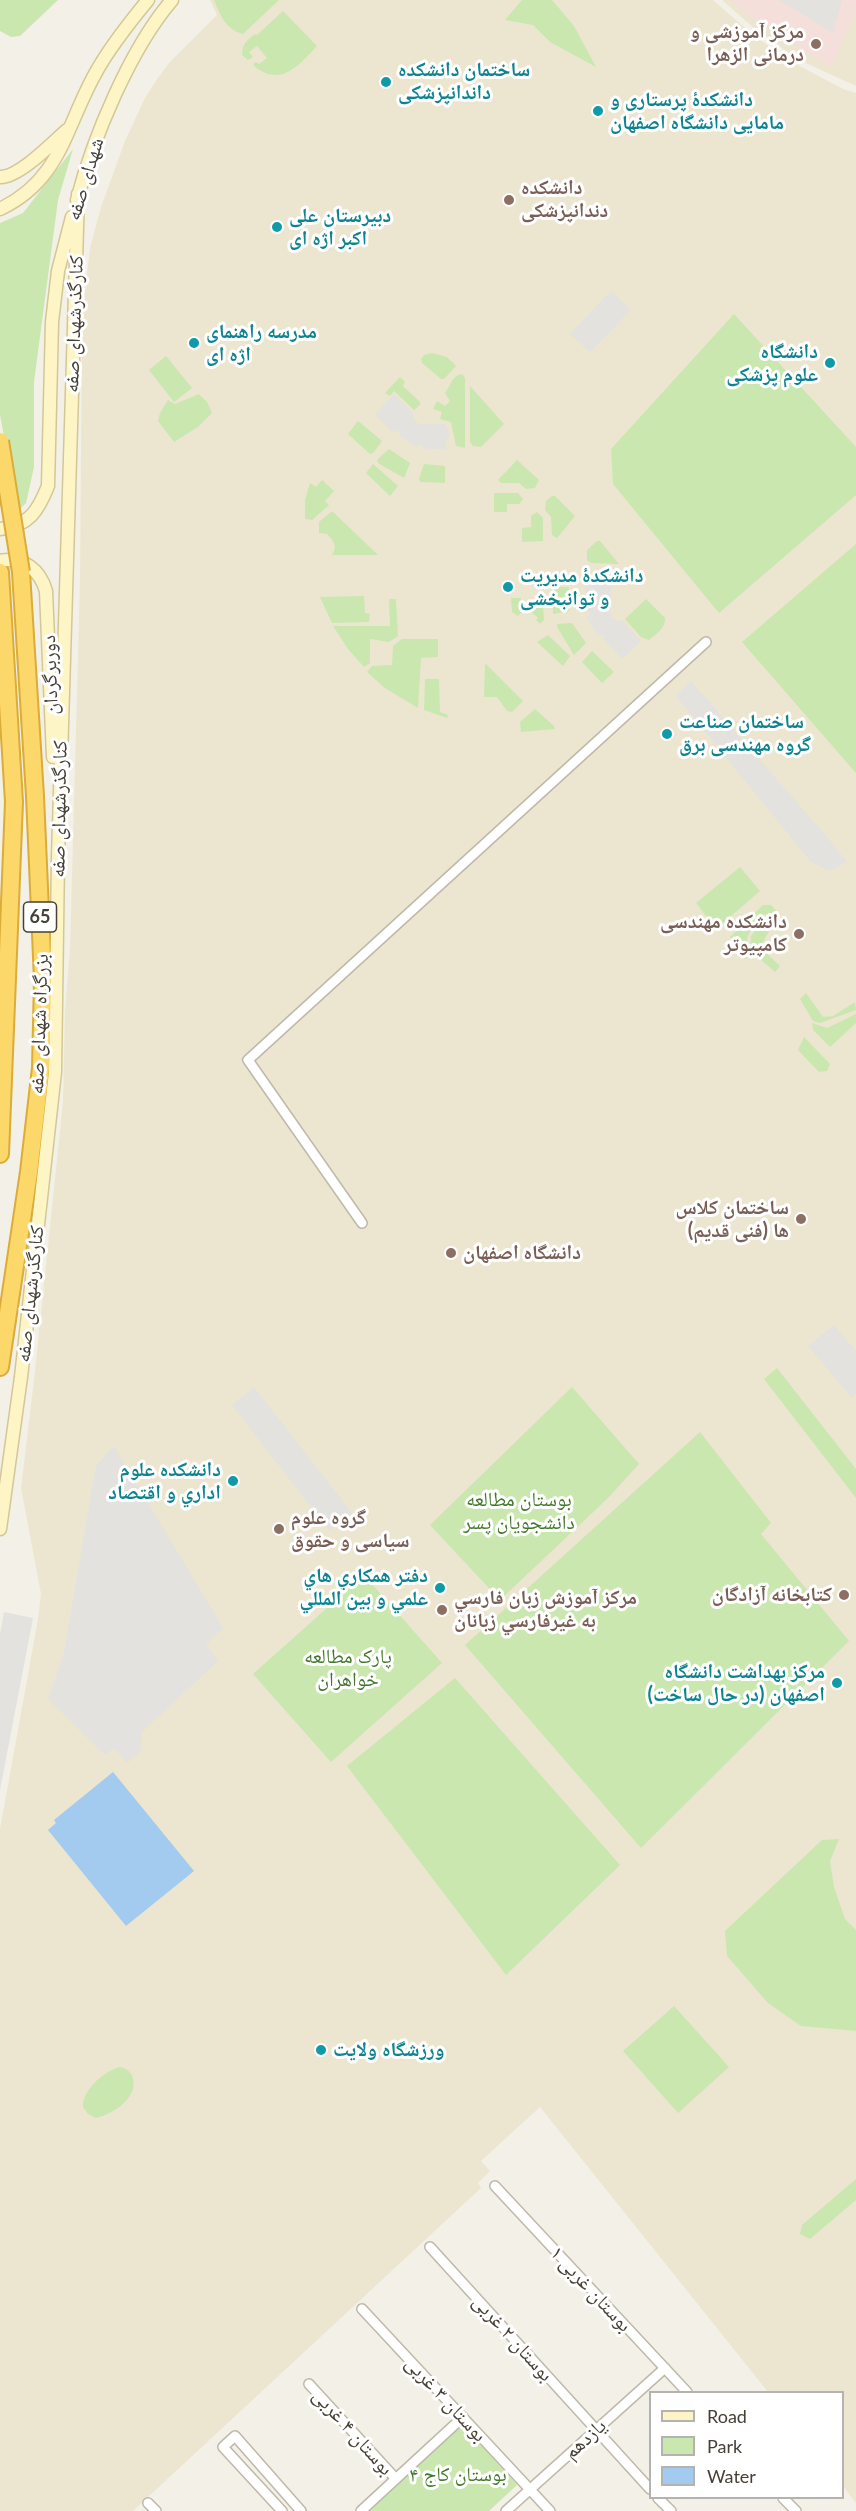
<!DOCTYPE html>
<html>
<head>
<meta charset="utf-8">
<style>
  body { margin:0 }
  #map { position:relative; width:856px; height:2511px; overflow:hidden; background:#f3f0e7; font-family:Lato,sans-serif }
  canvas { display:block }
  .legend { position:absolute; left:649px; top:2391px; width:195px; height:108px; box-sizing:border-box; background:#fff; border:2px solid #b5b3af; margin:0; padding:8px 10px; list-style:none; font-size:18px; color:#464136 }
  .legend li { display:flex; align-items:center; gap:12px; height:30px }
  .legend b { width:30px; border:2px solid #b5b3af }
</style>
</head>
<body>
<div id="map">
<canvas width="856" height="2511"></canvas>
<ul class="legend">
<li><b style="height:8px;background:#fef5c6"></b>Road</li>
<li><b style="height:16px;background:#cae7b0"></b>Park</li>
<li><b style="height:16px;background:#a3caef"></b>Water</li>
</ul>
</div>
<script>
const ctx = document.querySelector('canvas').getContext('2d');
ctx.lineJoin = 'round';
function fillPath(path, color) { ctx.fillStyle = color; ctx.fill(path, 'evenodd'); }
function strokePath(path, color, width, dash) { ctx.strokeStyle = color; ctx.lineWidth = width; ctx.lineCap = dash ? 'butt' : 'round'; ctx.setLineDash(dash || []); ctx.stroke(path); }
function write(font, color, halo, rows, align = 'center') {
  ctx.font = font + ' Lato,"Noto Naskh Arabic",sans-serif'; ctx.lineWidth = 6; ctx.setLineDash([]); ctx.textBaseline = 'middle'; ctx.strokeStyle = halo; ctx.fillStyle = color; for (const [text, x, y, turn = 0] of rows) {
    ctx.save(); ctx.translate(x, y); ctx.rotate((+turn || 0) * Math.PI / 180); ctx.textAlign = isNaN(turn) ? turn : align; if (halo) ctx.strokeText(text, 0, 0); ctx.fillText(text, 0, 0); ctx.restore();
  }
}
fillPath(new Path2D(`
  M210,0H713L752,34L790,61L843,89L856,93V2503L843,2486L842,2392H768L540,2107L481,2161L490,2171L478,2183L481,2188L133,2511H0V1829L38,1619L41,1594L21,1488L34,1380L63,1102L65,1012L70,949L80,582L82,320L90,248L101,207L125,141L145,98L157,79L170,62L217,15Z
  M722,0H856V86L797,59L755,29Z`), '#ece6d0');
fillPath(new Path2D(`
  M731,0H856V10L831,67L750,18Z`), '#f4dfda');
fillPath(new Path2D(`
  M0,0H58L20,36L11,37L0,31Z
  M214,0H279L243,34C226,30 220,15 214,0Z
  M522,0H552L574,26L596,67L550,42L533,25L505,20Z
  M283,11L317,46C299,65 282,87 255,67L253,64L256,62L259,64L267,58L257,46L249,52L253,57L248,60L242,55C242,44 247,40 255,34L257,35Z
  M73,149L58,200L34,382V467L26,503L18,511L0,415V223L23,213Z
  M734,314L856,447V495L719,613L613,484L611,449Z
  M432,353L447,357L456,366L444,379H441L422,363L421,359L424,355Z
  M166,356L192,388L174,402L149,370Z
  M462,374L465,378V448L456,446L451,422L440,419L442,412L433,409L437,401L445,406L450,401L445,393C451,386 451,376 462,374Z
  M400,377L405,382L403,386L420,402V405L414,410L394,391L390,396L385,393Z
  M470,386L504,424L481,447L473,446L470,442Z
  M199,394L207,402L212,413L198,427L174,442L158,421L160,413L168,400L175,404Z
  M358,421L382,441L373,453L370,454L348,434Z
  M389,449L410,463L404,478L378,463L377,460Z
  M517,460L539,480L535,488L526,489L519,483H501L498,480Z
  M373,464L398,486L390,496L366,473Z
  M424,464L445,466V483L420,482L419,479Z
  M322,480L334,491L325,501L329,505L312,520L305,519V500L310,483L316,487Z
  M494,493H518L523,499L519,504H507V512H494Z
  M552,496H555L575,516L557,538L552,535L551,517L545,510L546,501Z
  M331,512H333L378,555H332C338,546 333,540 327,534L319,533V522Z
  M537,512L543,518V541L522,542V528L531,527V516Z
  M597,541H600L619,564L591,563L587,560V550Z
  M856,544V773L742,642Z
  M553,587H569V611L553,614Z
  M364,596L365,613L370,614L369,622L332,623L320,597Z
  M511,598H521V602H538L543,606L544,620L540,624L536,620L538,618L527,608L518,616L512,612Z
  M389,599H396L398,636L389,642L370,639V663L364,667L348,649L333,626H390Z
  M646,599L665,618C666,628 656,634 649,640L641,637L625,619Z
  M572,623L586,643L574,655L557,627V624Z
  M548,635L570,656L563,666L537,642Z
  M402,639H438V657L421,658L418,708L385,688L367,672L372,666L392,665L393,646Z
  M592,651L614,672L602,683L582,662Z
  M485,663L523,701L512,712L507,711L497,697H484Z
  M425,679H439L440,712L448,715L447,718L424,710Z
  M535,709L554,726L555,729L521,732L520,722Z
  M740,867L760,891L716,929L696,903Z
  M763,905H771L779,914L778,918L771,914L761,915C752,929 741,939 750,956L745,959L730,937Z
  M766,916L774,922L762,944V949L780,966L775,972L750,950L751,936Z
  M806,993L823,1017L833,1016L855,1002L856,1010L820,1023L813,1021L800,999Z
  M856,1014V1023L830,1047L813,1030L812,1023L827,1028Z
  M804,1037L830,1064L827,1071L819,1072L798,1050Z
  M777,1368L856,1469V1498L764,1379Z
  M572,1387L639,1464L608,1498L500,1600L430,1525Z
  M700,1432L771,1523L761,1534L849,1641L641,1848L465,1645Z
  M364,1575L442,1663L331,1762L253,1674Z
  M455,1678L620,1865L506,1975L347,1766Z
  M839,1839L830,1861L834,1887L845,1919L856,1930V2031L801,2026L768,2003L727,1956L725,1931L822,1840Z
  M674,2006L729,2067L678,2113L623,2051Z
  M120,2067C127,2069 132,2072 133,2079C138,2099 112,2114 96,2118L88,2114L83,2107C82,2090 104,2071 120,2067Z
  M856,2179V2200L810,2239L800,2234L802,2225Z
  M458,2426H464L517,2485L489,2511H365Z`), '#cae7b0');
fillPath(new Path2D(`
  M779,0H842L833,33Z
  M611,291L631,310L590,352L570,334Z
  M394,394L413,412L414,419L419,424H446L450,436L446,442L445,449H426L420,444L417,447L401,437L399,430L394,433L375,415Z
  M598,582L611,587L612,604L610,612L612,618L618,621L622,620L641,641L623,659L604,640V635H598L587,618L591,613L586,609L585,586H593Z
  M691,681L827,837L847,862L829,871L811,862L676,696Z
  M834,1325L856,1351V1394L852,1398L808,1346Z
  M254,1387L352,1513L329,1530L232,1405Z
  M114,1446L223,1628L206,1645L218,1661L142,1732L141,1751L127,1763L114,1748L105,1755L48,1699L64,1653L96,1466Z
  M4,1612L33,1618L0,1790V1634Z`), '#e4e2de');
fillPath(new Path2D(`
  M113,1772L194,1871L126,1926L48,1830L56,1823L54,1820Z`), '#a3caef');
const street = new Path2D(`
  M362,1223L248,1060L706,642
  M495,2186L687,2392
  M430,2247L650,2489
  M362,2309L550,2511
  M309,2384L396,2479
  M658,2498L671,2511
  M783,2498L796,2511
  M148,2503L156,2511
  M282,2511L223,2447L235,2436L301,2511
  M361,2511L463,2417
  M506,2511L665,2368`);
const secondary = new Path2D(`
  M0,177C19,178 53,142 67,130
  M77,200C93,138 130,49 172,0
  M0,209C61,180 65,128 95,74C109,48 129,23 148,0
  M0,529C29,526 38,511 48,486L52,322L58,271L72,217
  M0,561C23,556 40,570 46,591L53,757
  M0,1529L21,1377L55,1072L58,857L78,194`);
const highway = new Path2D(`
  M0,572L14,802L0,1154
  M0,1367L29,1172L41,1068L43,980L35,796L21,572`);
strokePath(street, '#beb9a9', 12);
strokePath(secondary, '#d3c797', 15);
strokePath(highway, '#dbac38', 20);
strokePath(street, '#fff', 9);
strokePath(secondary, '#fef5c6', 12);
strokePath(highway, '#fcd769', 16);
const highwayBridge = new Path2D(`
  M0,441L21,572`);
strokePath(highwayBridge, '#dbac38', 20, []);
strokePath(highwayBridge, '#fcd769', 16);
for (const [x, y, r, color] of [
  [816,44,6,"#8d6e63"],
  [386,82,6,"#0f9aa8"],
  [598,111,6,"#0f9aa8"],
  [509,200,6,"#8d6e63"],
  [277,227,6,"#0f9aa8"],
  [194,343,6,"#0f9aa8"],
  [830,363,6,"#0f9aa8"],
  [508,587,6,"#0f9aa8"],
  [667,734,6,"#0f9aa8"],
  [799,934,6,"#8d6e63"],
  [801,1219,6,"#8d6e63"],
  [451,1253,6,"#8d6e63"],
  [233,1481,6,"#0f9aa8"],
  [279,1529,6,"#8d6e63"],
  [440,1588,6,"#0f9aa8"],
  [844,1595,6,"#8d6e63"],
  [442,1610,6,"#8d6e63"],
  [837,1683,6,"#0f9aa8"],
  [321,2050,6,"#0f9aa8"]
]) { const dot = new Path2D(); dot.arc(x, y, r, 0, 2 * Math.PI); ctx.fillStyle = color; ctx.fill(dot); strokePath(dot, '#fff', 2); }
for (const [x, y, w] of [
  [40,917,33]
]) { const box = new Path2D(); box.roundRect(x - w / 2, y - 15, w, 30, 4.5); ctx.fillStyle = '#fff'; ctx.fill(box); strokePath(box, '#464136', 1.5); }
write('bold 18px', '#464136', null, [
  ["65",40,917]
]);
write('bold 20px', '#785e54', '#fff', [
  ["مرکز آموزشی و",804,32],
  ["درمانی الزهرا",804,55],
  ["دانشکده",521,188,"left"],
  ["دندانپزشکی",521,211,"left"],
  ["دانشکده مهندسی",787,922],
  ["کامپیوتر",787,945],
  ["ساختمان کلاس",789,1208],
  ["ها (فنی قدیم)",789,1231],
  ["دانشگاه اصفهان",463,1253,"left"],
  ["گروه علوم",291,1518,"left"],
  ["سیاسی و حقوق",291,1541,"left"],
  ["کتابخانه آزادگان",832,1595],
  ["مرکز آموزش زبان فارسي",454,1598,"left"],
  ["به غيرفارسي زبانان",454,1621,"left"]
], 'right');
write('bold 20px', '#0d838f', '#fff', [
  ["ساختمان دانشکده",398,70],
  ["داندانپزشکی",398,93],
  ["دانشکدهٔ پرستاری و",610,100],
  ["مامایی دانشگاه اصفهان",610,123],
  ["دبیرستان علی",289,216],
  ["اکبر اژه ای",289,239],
  ["مدرسه راهنمای",206,332],
  ["اژه ای",206,355],
  ["دانشگاه",818,352,"right"],
  ["علوم پزشکی",818,375,"right"],
  ["دانشکدهٔ مدیریت",520,576],
  ["و توانبخشی",520,599],
  ["ساختمان صناعت",679,722],
  ["گروه مهندسی برق",679,745],
  ["دانشکده علوم",221,1470,"right"],
  ["اداري و اقتصاد",221,1493,"right"],
  ["دفتر همکاري هاي",428,1576,"right"],
  ["علمي و بين المللي",428,1599,"right"],
  ["مرکز بهداشت دانشگاه",825,1672,"right"],
  ["اصفهان (در حال ساخت)",825,1695,"right"],
  ["ورزشگاه ولایت",333,2050]
], 'left');
write('20px', '#464136', '#fff', [
  ["شهدای صفه",85,179,-73],
  ["کنارگذرشهدای صفه",74,324,-88],
  ["دوربرگردان",50,675,-92],
  ["کنارگذرشهدای صفه",59,809,-89],
  ["بزرگراه شهدای صفه",39,1024,-88],
  ["کنارگذرشهدای صفه",30,1294,-84],
  ["بوستان غربی ۱",591,2289,47],
  ["بوستان ۲ غربی",513,2338,48],
  ["بوستان ۳ غربی",446,2399,47],
  ["بوستان ۴ غربی",353,2432,48],
  ["یازدهم",585,2439,-42]
]);
write('20px', '#41772a', '#fff', [
  ["بوستان مطالعه",519,1500],
  ["دانشجویان پسر",519,1523],
  ["پارک مطالعه",348,1657],
  ["خواهران",348,1680],
  ["بوستان کاج ۴",458,2475]
]);
</script>
</body>
</html>
